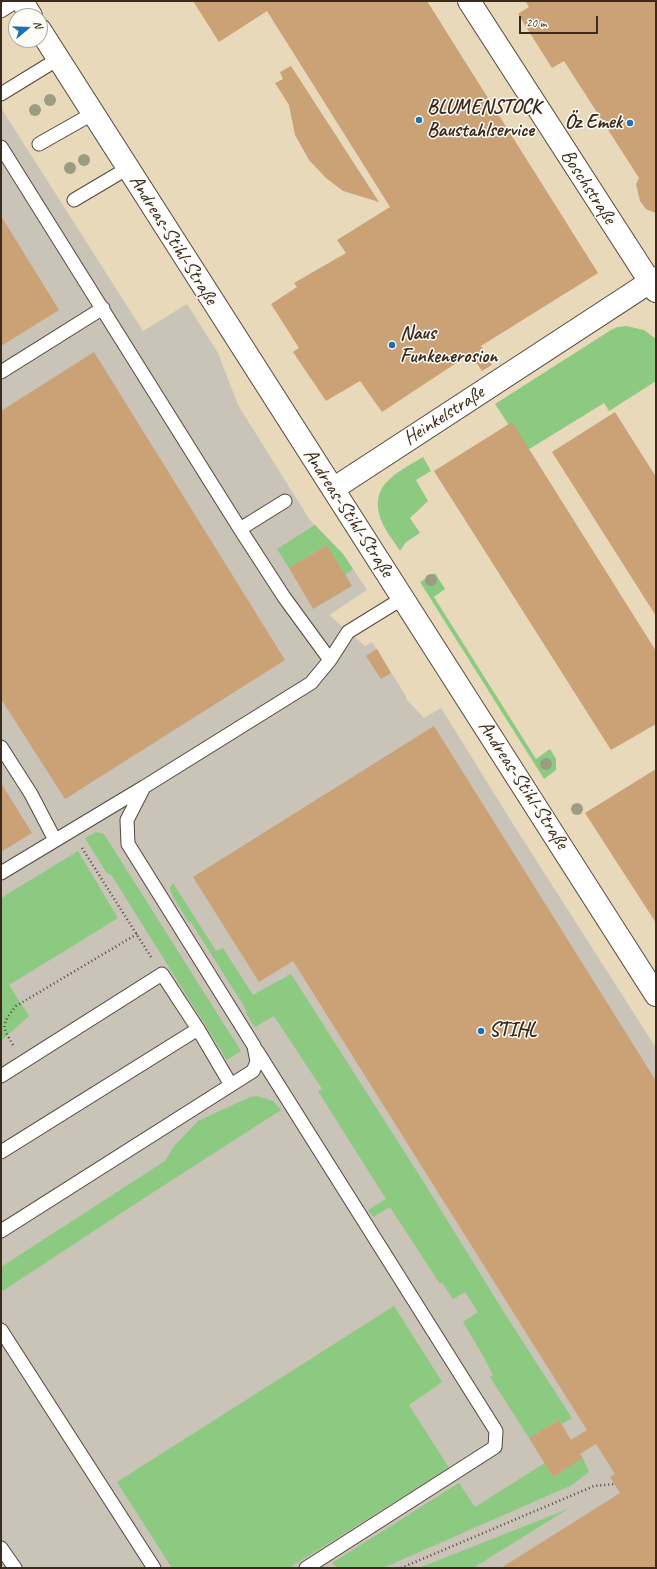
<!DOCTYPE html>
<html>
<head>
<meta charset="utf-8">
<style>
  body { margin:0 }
  #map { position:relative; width:657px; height:1569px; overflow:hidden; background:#f2ecd6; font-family:Caveat,sans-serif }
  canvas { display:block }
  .frame { position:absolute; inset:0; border:2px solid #3b2a1e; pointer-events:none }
  .north { position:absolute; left:8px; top:8px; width:40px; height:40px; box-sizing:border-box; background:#fdfcf7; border:1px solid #afa8a0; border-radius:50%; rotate:71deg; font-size:11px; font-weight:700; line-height:16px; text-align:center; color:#3b2a1e }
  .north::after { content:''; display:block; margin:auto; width:14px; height:18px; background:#1f6fb2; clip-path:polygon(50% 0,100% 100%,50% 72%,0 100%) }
  .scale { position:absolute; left:519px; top:16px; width:79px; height:18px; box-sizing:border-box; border:2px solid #3b2a1e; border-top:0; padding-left:5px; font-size:12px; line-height:14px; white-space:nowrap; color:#3b2a1e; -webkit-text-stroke:3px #fdfcf7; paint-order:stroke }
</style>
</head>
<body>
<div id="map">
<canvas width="657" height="1569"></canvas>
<div class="frame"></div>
<div class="north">N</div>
<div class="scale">20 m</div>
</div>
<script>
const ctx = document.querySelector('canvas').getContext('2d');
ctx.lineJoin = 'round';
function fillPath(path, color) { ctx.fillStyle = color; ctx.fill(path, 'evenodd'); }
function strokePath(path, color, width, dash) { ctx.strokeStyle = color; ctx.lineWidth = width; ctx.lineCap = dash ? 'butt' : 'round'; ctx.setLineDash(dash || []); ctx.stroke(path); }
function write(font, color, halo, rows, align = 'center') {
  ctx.font = font + ' Caveat,sans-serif'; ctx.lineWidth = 3; ctx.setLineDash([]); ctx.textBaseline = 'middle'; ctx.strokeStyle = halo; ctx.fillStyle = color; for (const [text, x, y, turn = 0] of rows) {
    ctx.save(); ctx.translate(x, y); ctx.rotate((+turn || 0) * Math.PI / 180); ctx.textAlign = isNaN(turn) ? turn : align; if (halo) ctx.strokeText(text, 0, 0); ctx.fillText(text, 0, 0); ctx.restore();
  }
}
fillPath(new Path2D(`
  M1,1H656V1568H1ZM16,16H40V40H16Z`), '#e8d9ba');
fillPath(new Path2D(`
  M1,108L143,331L187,304L218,353L238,405L276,466L310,520L343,554L367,590L329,615L365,646L372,642L406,696V699L424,718L441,708L513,824L656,1048V1568H1Z`), '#c9c3b8');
fillPath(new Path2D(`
  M626,326L644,330L656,339V381L609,411L604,403L526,451L495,404L611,330L618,327Z
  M423,457L431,471L416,480L428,501L410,518L420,533L406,542L400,551C394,541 386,532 382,522C367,485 397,473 423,457Z
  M315,525L343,554L353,569L345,575L327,545L289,568L277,549Z
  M435,573L445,589L434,597L536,759L550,749L556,759V770L544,779L420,582Z
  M96,832L104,834L241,1051L227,1060L112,876L106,872L85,838Z
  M78,851L118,918L9,985L29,1016L1,1041V899L6,895Z
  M173,883L216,951L223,948L253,995L291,974L423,1181L505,1314L572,1418L562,1424L559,1420L529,1438L490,1377L493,1375L482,1354L463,1322L478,1312L465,1292L453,1299L442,1283L440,1284L390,1207L373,1217L368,1210L386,1199L318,1091L322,1089L274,1016L255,1027L254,1026L246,1013L247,1011L191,922L189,923L171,893L170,888Z
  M257,1096L273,1101L281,1110L135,1204L1,1292V1267L165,1161L174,1146L198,1121L250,1097Z
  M394,1306L442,1382L409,1405L449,1468L289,1568H172L117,1482Z
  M583,1458L589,1472L572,1485L392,1564L381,1568H339L332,1563L459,1483L475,1507L545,1463L553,1477Z
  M568,1509L473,1568H419Z`), '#8cca81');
fillPath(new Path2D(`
  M193,1H427L598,273L481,346L492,365L482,371L470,354L382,412L360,381L326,401L293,352L299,348L271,304L297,287L294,283L346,253L337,240L390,207L267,11L219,42Z
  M525,1H656V213L646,209L640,201L636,184L639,178L564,61L552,68L518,14L529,7Z
  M291,66L379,202L343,191L326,178L309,160L295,135L289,105L275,83L283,79L280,72Z
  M1,216L59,310L1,346Z
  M94,352L285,660L65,799L1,699V411Z
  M615,412L656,477V616L552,452Z
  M512,422L656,651V724L611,750L434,471Z
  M327,545L352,586L313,609L289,568Z
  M377,649L391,673L381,679L366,656Z
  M434,726L656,1081V1568H501L620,1493L610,1477L615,1474L596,1444L580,1454L583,1458L553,1477L529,1438L559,1420L571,1440L587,1430L293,961L259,982L193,877Z
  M656,769V923L585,813Z
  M1,783L32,833L1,852Z`), '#cba276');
const lane = new Path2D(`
  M1,11L17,1
  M1,94L58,59
  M39,144L92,114
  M1,147L240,529L284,597L330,660
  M74,200L128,168
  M1,372L103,308
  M240,529L285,501
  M1,747L31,794L55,840
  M1,873L144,787
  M257,1051L496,1431L495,1447L306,1568
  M1,1076L162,974L198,1029L231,1085
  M1,1152L198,1029
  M1,1231L253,1071L257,1062L254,1046L128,844L127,820L144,787L311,683L330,660L348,632L403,598
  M1,1330L154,1568
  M1,1548L15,1568`);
const street = new Path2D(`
  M22,1L31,16
  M469,1L656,291
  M40,30L656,995
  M333,489L656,278`);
strokePath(lane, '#56473a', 15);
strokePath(street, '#56473a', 24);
strokePath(new Path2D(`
  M82,848L151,957
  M13,1045C1,1025 2,1024 16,1006L137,934
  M401,1568L594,1486L615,1484`), '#56473a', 2.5, [1, 3]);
strokePath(lane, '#fff', 13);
strokePath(street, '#fff', 22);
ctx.fillStyle = '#9b9c81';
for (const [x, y] of [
  [50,100],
  [35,110],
  [84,160],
  [70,168],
  [431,580],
  [546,764],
  [577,809]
]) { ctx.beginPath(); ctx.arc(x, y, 6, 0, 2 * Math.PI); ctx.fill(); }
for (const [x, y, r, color] of [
  [419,120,4,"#1f6fb2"],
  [630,123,4,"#1f6fb2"],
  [392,345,4,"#1f6fb2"],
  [481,1031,4,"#1f6fb2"]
]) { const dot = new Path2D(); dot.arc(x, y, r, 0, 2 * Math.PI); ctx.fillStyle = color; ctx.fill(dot); strokePath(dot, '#fdfcf7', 1.5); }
write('bold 20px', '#3b2a1e', '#fdfcf7', [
  ["BLUMENSTOCK",427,108],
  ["Baustahlservice",427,131],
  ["Öz Emek",622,123,"right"],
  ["Naus",400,334],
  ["Funkenerosion",400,357],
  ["STIHL",489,1031]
], 'left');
write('20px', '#3b2a1e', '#fdfcf7', [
  ["Boschstraße",588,187,57],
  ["Andreas-Stihl-Straße",173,240,58],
  ["Heinkelstraße",444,416,-33],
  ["Andreas-Stihl-Straße",348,513,57],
  ["Andreas-Stihl-Straße",523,785,57]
]);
</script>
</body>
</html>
